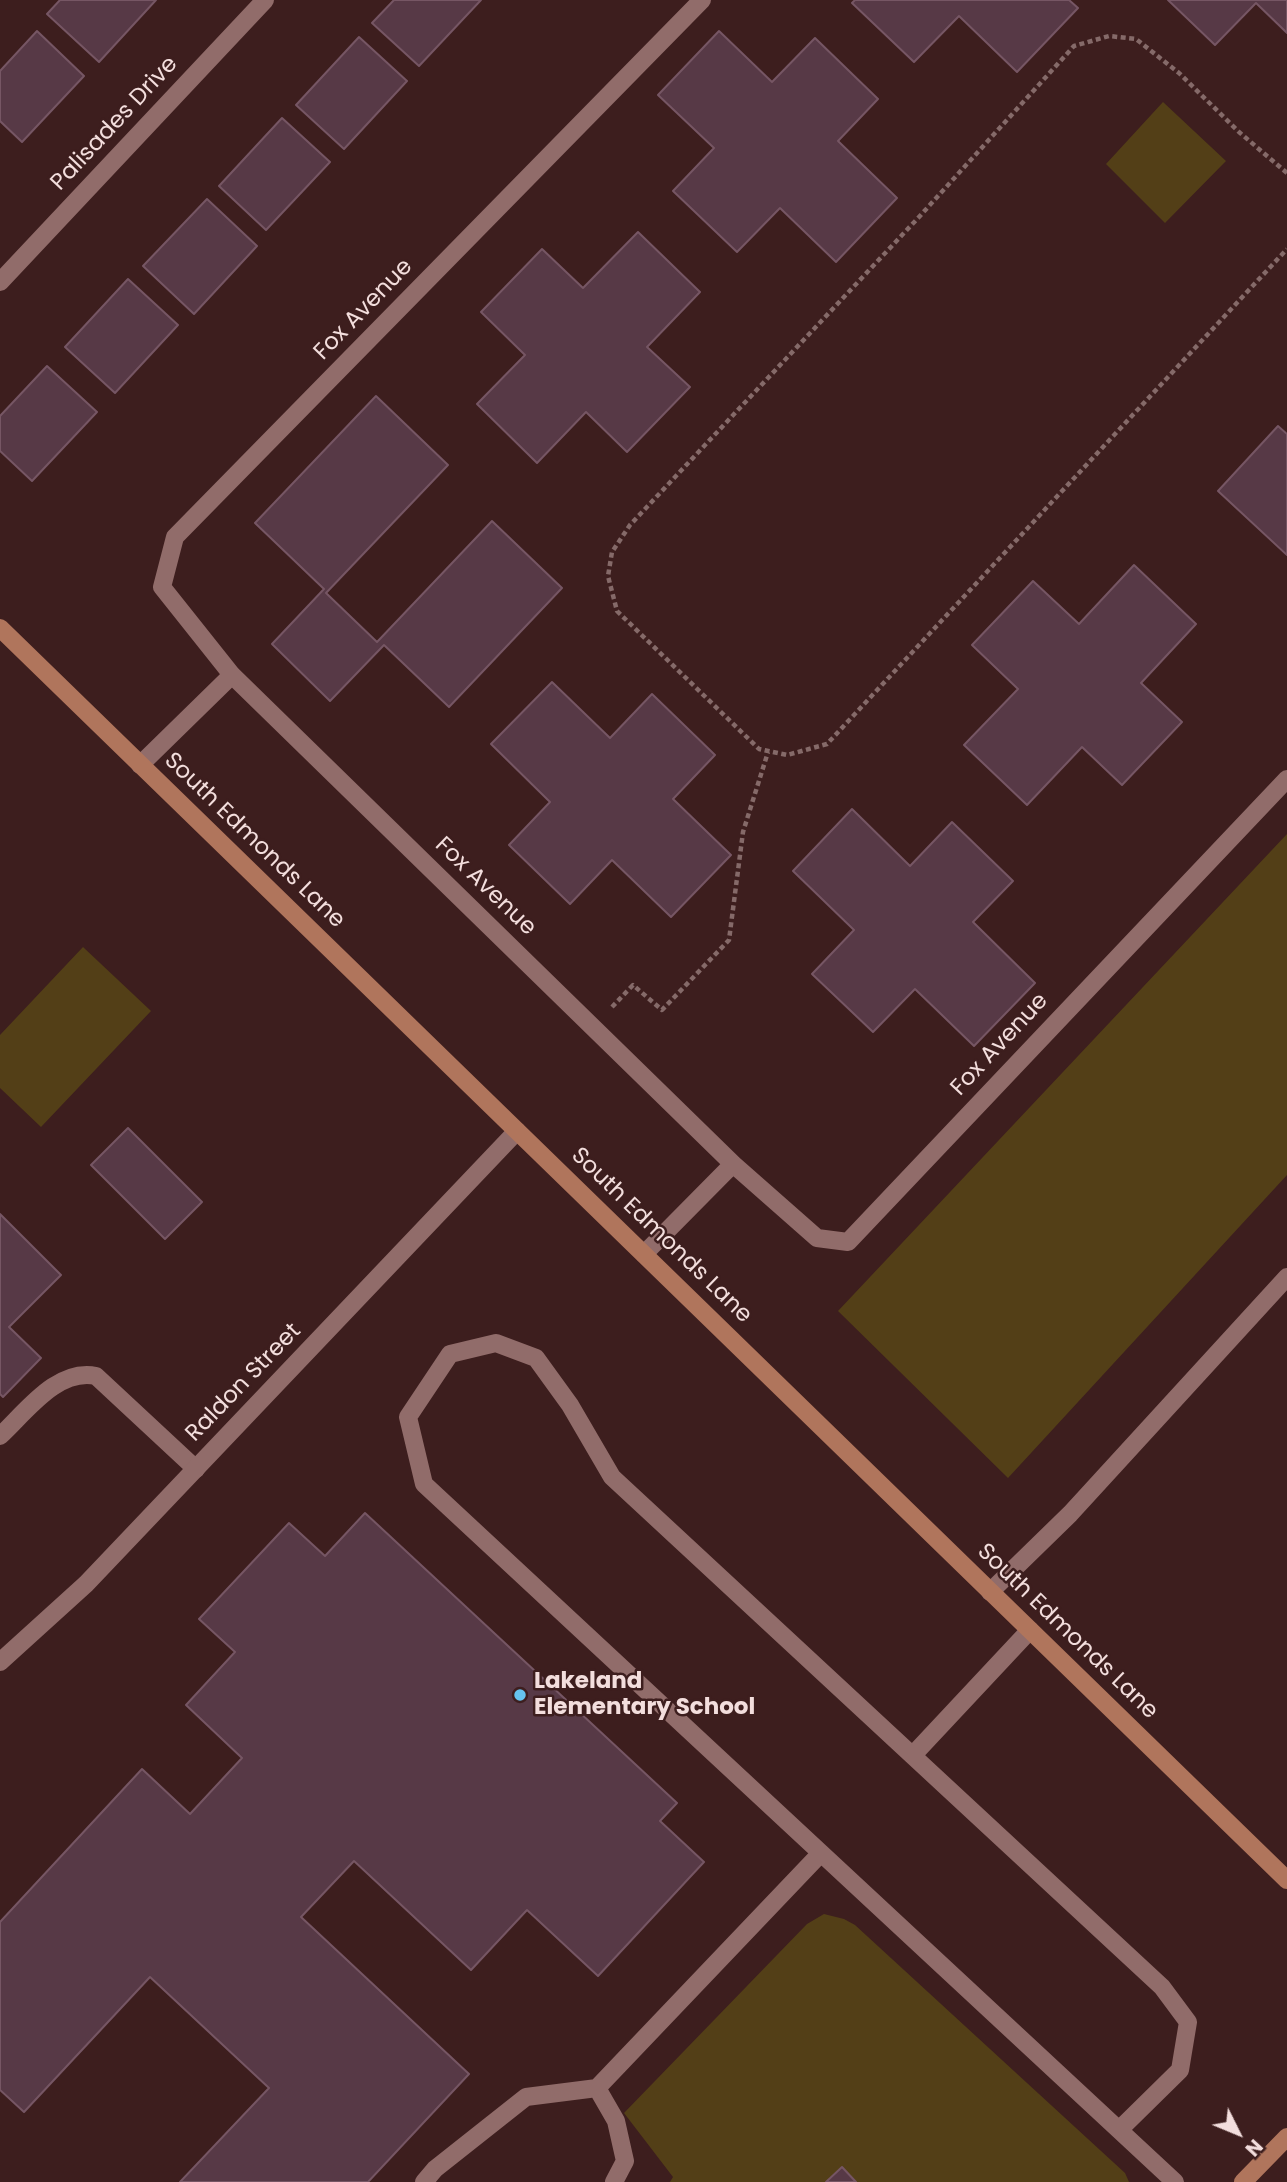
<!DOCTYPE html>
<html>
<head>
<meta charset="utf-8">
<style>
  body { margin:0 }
  #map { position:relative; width:1287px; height:2182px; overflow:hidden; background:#3d1e1e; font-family:Poppins,sans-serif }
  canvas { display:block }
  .north { position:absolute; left:1203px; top:2098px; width:70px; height:70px; -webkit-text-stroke:5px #3d1e1e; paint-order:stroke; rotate:133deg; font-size:19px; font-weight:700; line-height:28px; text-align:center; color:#f3dedd }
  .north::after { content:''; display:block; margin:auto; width:24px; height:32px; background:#f3dedd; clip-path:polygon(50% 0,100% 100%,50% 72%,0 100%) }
</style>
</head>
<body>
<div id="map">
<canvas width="1287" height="2182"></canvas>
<div class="north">N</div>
</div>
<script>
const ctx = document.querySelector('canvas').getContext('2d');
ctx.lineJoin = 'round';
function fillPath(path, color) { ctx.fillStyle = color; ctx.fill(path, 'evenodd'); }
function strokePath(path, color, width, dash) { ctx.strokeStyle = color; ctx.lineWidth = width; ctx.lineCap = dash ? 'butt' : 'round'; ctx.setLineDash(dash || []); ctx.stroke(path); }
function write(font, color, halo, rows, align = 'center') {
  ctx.font = font + ' Poppins,sans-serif'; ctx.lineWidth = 5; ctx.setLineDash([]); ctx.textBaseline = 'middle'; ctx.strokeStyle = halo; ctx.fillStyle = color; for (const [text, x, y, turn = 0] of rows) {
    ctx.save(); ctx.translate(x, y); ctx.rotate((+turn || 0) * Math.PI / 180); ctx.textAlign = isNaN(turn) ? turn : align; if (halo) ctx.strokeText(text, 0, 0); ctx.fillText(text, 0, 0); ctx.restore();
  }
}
fillPath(new Path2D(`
  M1163,102L1226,161L1165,223L1106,164Z
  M1287,834V1175L1008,1478L838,1311Z
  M83,947L151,1011L41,1127L0,1088V1035Z
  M824,1914L844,1919L855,1925L1125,2173L1129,2182H670L673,2177L624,2113L807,1924Z`), '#533f17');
const building = new Path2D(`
  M60,0H156L99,62L47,14Z
  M394,0H481L419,66L372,23Z
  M855,0H1069L1078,8L1017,72L959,16L914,62L852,3Z
  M1168,0H1287V33L1256,3L1215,45Z
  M37,31L84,76L22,142L0,121V71Z
  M719,31L772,82L815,38L878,99L838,141L897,198L836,262L780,208L737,252L673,191L714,148L658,95Z
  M359,37L407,81L344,149L296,105Z
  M282,118L330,162L266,230L219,186Z
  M207,199L257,246L194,314L143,266Z
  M638,232L700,292L647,347L690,387L627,452L586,412L537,463L477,404L525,355L481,312L542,249L583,288Z
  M128,279L178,325L115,393L65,347Z
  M47,366L97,412L32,481L0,451V416Z
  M376,396L448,465L326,593L377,642L492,521L562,588L449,707L384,645L330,701L272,644L324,589L255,523Z
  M1278,426L1287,434V555L1218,491Z
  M1134,565L1196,624L1141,683L1182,722L1122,785L1082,747L1027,805L964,745L1018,689L972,645L1033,581L1079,624Z
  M552,682L610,738L652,694L715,755L673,799L731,855L671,917L612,860L570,904L509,845L550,802L491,744Z
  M852,809L910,866L952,822L1013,881L973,922L1035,983L974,1046L915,989L873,1032L812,974L854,930L793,871Z
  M128,1128L202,1202L165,1239L91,1165Z
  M0,1214L61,1275L9,1327L41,1358L3,1397L0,1394Z
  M365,1513L677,1803L660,1821L704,1862L598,1976L527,1910L471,1970L354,1861L301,1917L469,2074L368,2182H180L269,2088L150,1977L24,2112L0,2090V1922L142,1769L190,1814L242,1758L186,1705L235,1652L199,1619L289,1523L325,1556Z
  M842,2167L856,2182H826Z`);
fillPath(building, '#573946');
strokePath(building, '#765664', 2);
strokePath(new Path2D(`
  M1287,173L1239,132L1179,73L1136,39L1109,36L1074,46L919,217L630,525L612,552L608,576L617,611L759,749L787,755L827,744L1287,249
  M612,1007L633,985L662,1010L729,940L743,832L768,752`), '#856a69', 4.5, [5, 3.5]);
strokePath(new Path2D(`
  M0,1436C26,1412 57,1368 96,1376L196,1469
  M990,1592L1070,1514L1287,1277
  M913,1755L1030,1630
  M597,2088L616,2121L625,2161L614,2182
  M1119,2130L1180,2070L1188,2022L1162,1987L612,1477L570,1405L536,1358L496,1343L450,1354L408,1417L424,1484L1119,2130L1175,2182
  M424,2182L435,2169L526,2097L597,2088L821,1853`), '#916c6a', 18);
strokePath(new Path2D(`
  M702,0L175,537L162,587L232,675L733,1164L817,1238L848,1242L1287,779
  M0,282L265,0
  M140,765L232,675
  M644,1254L733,1164
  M0,1662L86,1584L517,1131`), '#916c6a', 18);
strokePath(new Path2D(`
  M0,628L1287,1880
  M1243,2182L1287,2137`), '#b0755c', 18);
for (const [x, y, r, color] of [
  [520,1695,7,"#66c4ef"]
]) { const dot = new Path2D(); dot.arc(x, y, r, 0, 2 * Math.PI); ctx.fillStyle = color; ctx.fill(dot); strokePath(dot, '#3d1e1e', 2.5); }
write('23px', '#f3dedd', '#3d1e1e', [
  ["Palisades Drive",115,124,-47],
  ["Fox Avenue",364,310,-46],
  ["South Edmonds Lane",254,841,44],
  ["Fox Avenue",485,887,44],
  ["Fox Avenue",1000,1045,-47],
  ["South Edmonds Lane",661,1236,44],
  ["Raldon Street",244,1383,-46],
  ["South Edmonds Lane",1067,1632,44]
]);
write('bold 23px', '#f3dedd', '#3d1e1e', [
  ["Lakeland",534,1682],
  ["Elementary School",534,1708]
], 'left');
</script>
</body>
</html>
